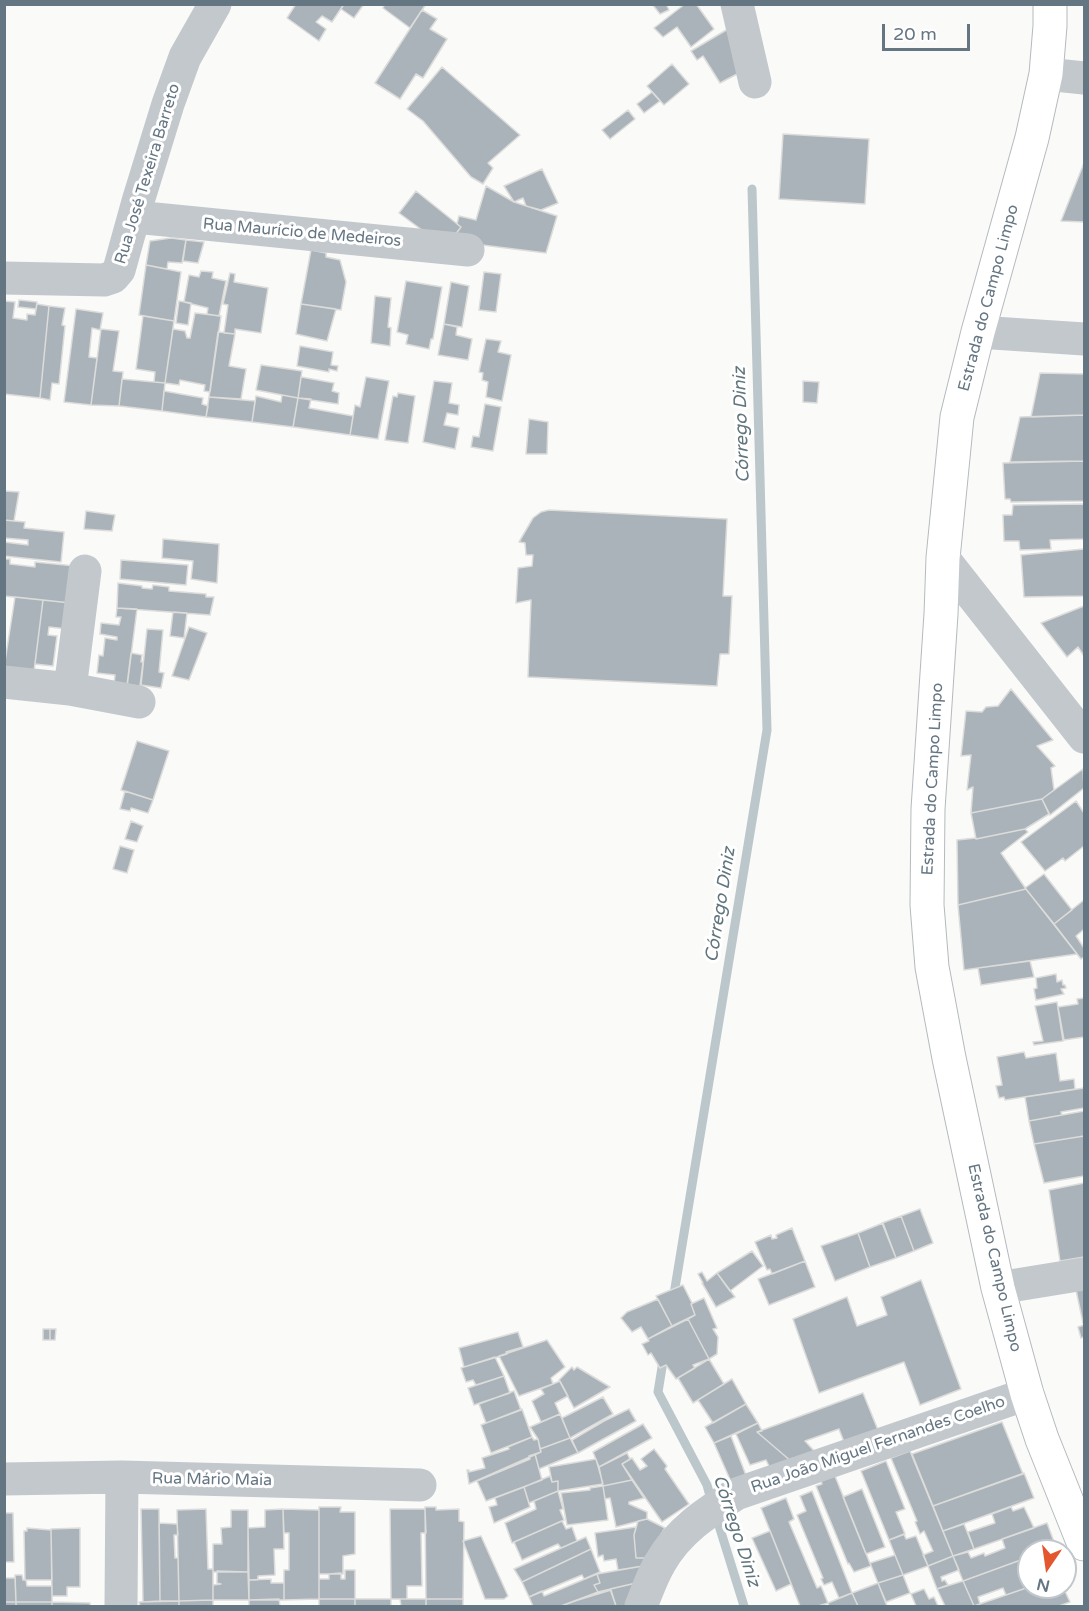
<!DOCTYPE html>
<html>
<head>
<meta charset="utf-8">
<style>
  body { margin:0 }
  #map { position:relative; width:1089px; height:1611px; overflow:hidden; background:#fafaf8; font-family:"Varela Round",sans-serif }
  canvas { display:block }
  .frame { position:absolute; inset:0; border:6px solid #657683; pointer-events:none }
  .north { position:absolute; left:1017px; top:1539px; width:60px; height:60px; box-sizing:border-box; background:#fff; border:2px solid #c1c8cd; border-radius:50%; rotate:193deg; font-size:16px; font-weight:700; line-height:24px; text-align:center; color:#657683 }
  .north::after { content:''; display:block; margin:auto; width:21px; height:27px; background:#e4572e; clip-path:polygon(50% 0,100% 100%,50% 72%,0 100%) }
  .scale { position:absolute; left:882px; top:24px; width:88px; height:27px; box-sizing:border-box; border:3px solid #657683; border-top:0; padding-left:8px; font-size:18px; line-height:21px; white-space:nowrap; color:#657683; -webkit-text-stroke:4px #fff; paint-order:stroke }
</style>
</head>
<body>
<div id="map">
<canvas width="1089" height="1611"></canvas>
<div class="frame"></div>
<div class="north">N</div>
<div class="scale">20 m</div>
</div>
<script>
const ctx = document.querySelector('canvas').getContext('2d');
ctx.lineJoin = 'round';
function strokePath(path, color, width, dash) { ctx.strokeStyle = color; ctx.lineWidth = width; ctx.lineCap = dash ? 'butt' : 'round'; ctx.setLineDash(dash || []); ctx.stroke(path); }
function fillPath(path, color) { ctx.fillStyle = color; ctx.fill(path, 'evenodd'); }
function write(font, color, halo, rows, align = 'center') {
  ctx.font = font + ' "Varela Round",sans-serif'; ctx.lineWidth = 6; ctx.setLineDash([]); ctx.textBaseline = 'middle'; ctx.strokeStyle = halo; ctx.fillStyle = color; for (const [text, x, y, turn = 0] of rows) {
    ctx.save(); ctx.translate(x, y); ctx.rotate((+turn || 0) * Math.PI / 180); ctx.textAlign = isNaN(turn) ? turn : align; if (halo) ctx.strokeText(text, 0, 0); ctx.fillText(text, 0, 0); ctx.restore();
  }
}
strokePath(new Path2D(`
  M673,1300L767,730L752,189
  M664,1355L658,1392L707,1485L712,1503
  M716,1516L744,1606`), '#bbc7cb', 9);
const building = new Path2D(`
  M296,4H344L332,22L322,16L316,22L326,29L319,41L287,18Z
  M344,4H364L354,18L341,9Z
  M385,4H426L410,28L383,8Z
  M652,4H666L669,10L660,14Z
  M685,4H696L714,29L691,47L677,27L663,37L654,28Z
  M422,10L437,19L430,29L447,39L423,78L416,74L400,99L375,83Z
  M728,29L739,73L720,83L703,56L697,60L691,51Z
  M672,64L689,84L664,105L647,86Z
  M442,67L520,135L488,163L493,168L483,184L471,177L423,121L407,109Z
  M652,92L660,101L644,113L637,104Z
  M628,110L635,119L610,139L602,130Z
  M783,134L869,139L865,204L779,199Z
  M1084,163V222L1061,221Z
  M542,169L558,203L541,210L526,206L523,198L514,202L504,186Z
  M486,186L514,202L557,216L546,253L466,243L455,235L461,227L457,224L459,216L476,220Z
  M416,191L461,227L455,235L434,239L399,213Z
  M171,238L186,240L182,263L168,262L167,269L146,265L150,241Z
  M186,240L204,242L198,263L183,261Z
  M311,250L326,253V257L340,260L346,282L341,310L301,304Z
  M146,265L181,272L174,321L139,315Z
  M201,271L213,272L212,278L226,281L219,316L207,314L208,308L184,302L189,275L199,277Z
  M484,272L501,274L496,312L479,310Z
  M230,273L235,274L234,282L268,288L261,333L235,329V334L224,333L228,305L223,304Z
  M406,281L442,287L433,339H431L429,349L406,344L408,335L397,332Z
  M451,282L469,286L462,327L444,324Z
  M375,296L391,298L388,327L391,328L390,346L371,343Z
  M19,300L37,302L36,309L18,307Z
  M4,301L15,302L13,318L27,320V314L35,315L37,304L49,306L40,398L4,394Z
  M179,301L191,303L188,325L176,323Z
  M301,304L336,309L327,341L296,334Z
  M49,306L65,308L62,325L65,326L59,384L52,383L50,400L40,398Z
  M76,309L103,313L100,330L92,328L89,357L97,358L91,405L64,402Z
  M195,313L221,316L210,392L204,391L205,385L180,380L179,385L165,383L173,329L185,331L187,338H190Z
  M143,316L174,321L165,383L154,382L155,372L136,369Z
  M444,324L457,327L456,335L472,339L468,360L438,355Z
  M101,329L119,331L113,371L123,372L119,406L91,405Z
  M218,332L235,334L229,366L246,369L241,399L209,397Z
  M486,339L501,341L498,352L511,355L502,401L486,397L488,382L482,380L483,373L479,372Z
  M300,346L333,352L331,365L338,366L337,371L329,369V372L297,366Z
  M261,365L302,371L298,398L256,390Z
  M1040,373L1084,374V415L1031,417Z
  M301,377L334,383L332,391L339,393L338,404L298,398Z
  M366,377L389,381L378,439L350,435L355,405L360,407Z
  M122,379L165,383L162,411L119,406Z
  M434,381L452,383L449,403L459,405L458,415L447,413L444,425L459,428L455,449L423,442Z
  M803,381L819,382L817,403L803,402Z
  M164,391L203,398L202,404L208,406L206,417L162,411Z
  M398,393L415,396L408,443L385,440L393,396L397,397Z
  M282,395L298,398L293,427L252,422L256,396L281,402Z
  M209,397L255,401L252,422L206,417Z
  M298,398L311,399L309,408L353,416L350,435L293,427Z
  M485,404L501,407L493,451L471,447L473,436L479,437Z
  M1084,415V461L1010,462L1020,417Z
  M529,419L548,422L547,454H526Z
  M1084,461V501L1011,502L1010,499H1005L1003,463Z
  M4,491L19,492L14,521L4,520Z
  M1084,504V539L1050,540L1051,549L1020,550L1019,541H1004L1003,515H1012L1013,505Z
  M549,510L727,519L723,596H732L729,654H720L717,686L528,677L531,600L516,603L518,568L532,566L533,555H526L525,543L519,542L533,518L541,512Z
  M86,511L115,515L112,531L84,529Z
  M4,520L25,522L24,528L64,532L61,562L4,556V542L28,545V540L4,538Z
  M163,539L219,544L217,583L191,579L193,561L162,558Z
  M1084,549V596L1024,597L1021,555Z
  M4,559H10V564L35,567V562L75,566L71,603L4,596Z
  M121,560L188,565L186,585L120,579Z
  M118,583L142,586V588L152,589L153,585L169,587V591L206,594V597H214L210,615L117,608Z
  M15,597L43,600L33,679L4,668Z
  M43,600L71,603L68,629L49,627L48,635L57,636L53,666L35,664Z
  M1084,606V656L1078,647L1067,657L1041,623Z
  M117,608L137,609L127,687L114,685L115,675L97,673L99,655L103,656L105,638L117,640V637L100,634L101,623L119,625L121,617H116Z
  M173,612L187,613L184,638L170,636Z
  M189,627L207,633L189,680L172,676Z
  M147,629L163,630L159,672L164,673L161,688L141,685Z
  M131,653L142,655L141,662H143L140,686L127,685Z
  M1011,689L1053,740L1037,746L1055,766L1051,768L1054,790L1042,799L971,813L973,787L967,790L971,755L961,756L966,711L982,712L986,707L998,706Z
  M137,741L169,751L153,800L121,790Z
  M1083,769L1084,788L1050,815L1042,799Z
  M125,791L153,800L148,813L131,808L130,811L120,809Z
  M1042,799L1049,814L1025,829L976,839L971,813Z
  M1076,801L1084,813V846L1065,861L1063,858L1045,871L1021,842Z
  M131,821L143,826L137,842L125,839Z
  M1025,829L1028,832L1001,853L1026,889L958,905L957,840L976,838V839Z
  M120,846L134,850L127,873L113,869Z
  M1044,874L1072,910L1054,924L1025,888Z
  M1026,889L1077,954L964,970L958,905Z
  M1084,900V932L1083,930L1076,936L1084,948V957L1081,959L1054,924Z
  M1030,961L1034,977L981,985L978,968Z
  M1056,974L1057,982L1062,980L1063,985H1065L1066,988L1061,989L1064,994L1036,1000L1034,989L1037,988L1036,978Z
  M1084,998V1037L1064,1040L1058,1007L1078,1004L1077,999Z
  M1057,1002L1063,1041L1034,1045L1033,1042L1043,1041L1035,1006Z
  M1024,1052L1026,1058L1056,1053L1060,1081L1074,1079L1075,1089L1005,1100L1004,1097L999,1098L996,1086L1002,1085L997,1057Z
  M1084,1088V1108L1061,1112L1062,1115L1029,1121L1025,1097Z
  M1084,1111V1136L1034,1144L1029,1121Z
  M1084,1136V1176L1044,1183L1034,1144Z
  M1084,1183V1257L1060,1261L1049,1190Z
  M920,1209L933,1243L914,1251L901,1216Z
  M901,1216L914,1251L896,1258L882,1223Z
  M883,1223L896,1258L870,1267L858,1233Z
  M792,1228L805,1261L772,1274L770,1269L767,1270L755,1242L771,1235L772,1239L777,1238L776,1235Z
  M858,1233L870,1267L835,1281L821,1246Z
  M752,1251L763,1266L730,1291L717,1273Z
  M805,1261L815,1287L769,1305L758,1279Z
  M702,1272L707,1281L717,1273L735,1297L716,1307L702,1283H703L698,1274Z
  M921,1280L961,1389L920,1405L904,1362L819,1393L793,1319L847,1297L857,1326L887,1315L881,1297Z
  M683,1285L692,1303L691,1304L695,1315L672,1326L656,1296Z
  M1084,1289V1322L1083,1323L1076,1290Z
  M704,1298L717,1328L713,1329L718,1337L717,1354L709,1359L688,1319L695,1315L691,1304Z
  M658,1299L672,1326L648,1339L641,1327L632,1332L621,1318L627,1312Z
  M688,1319L709,1359L693,1365L695,1368L676,1379L666,1365L660,1368L651,1353L648,1355L642,1344L649,1341L648,1339Z
  M1084,1322V1337L1081,1338L1078,1327L1084,1325Z
  M43,1329H50V1340H43Z
  M50,1329H56L55,1340H50Z
  M518,1332L523,1347L506,1352L507,1354L464,1367L459,1348Z
  M547,1340L565,1367L551,1378L553,1384L519,1396L499,1356Z
  M495,1357L504,1376L476,1385L473,1380L466,1382L461,1368Z
  M709,1359L724,1384L693,1403L678,1378Z
  M572,1367L574,1370L577,1367L610,1387L574,1408L559,1380Z
  M504,1376L510,1393L474,1405L468,1388Z
  M732,1379L746,1404L713,1423L698,1400Z
  M560,1381L568,1396L555,1403L560,1414L541,1422L532,1401L544,1394L541,1389Z
  M514,1391L521,1410L486,1423L479,1404Z
  M863,1393L878,1430L844,1442L839,1429L805,1441L816,1453L792,1462L757,1432Z
  M603,1397L613,1414L570,1438L562,1418Z
  M746,1404L758,1423L714,1443L705,1427Z
  M522,1409L532,1437L491,1453L481,1425Z
  M629,1409L636,1421L578,1453L572,1440L604,1421Z
  M560,1414L570,1438L540,1449L538,1439L530,1427Z
  M1002,1422L1023,1474L933,1506L912,1454Z
  M758,1423L762,1431L757,1432L792,1462L771,1470L766,1460L750,1465L736,1434Z
  M643,1424L652,1438L599,1467L593,1452Z
  M731,1436L747,1478L732,1484L714,1443Z
  M532,1437L534,1440L538,1439L541,1452L469,1484L467,1470H469V1472L485,1468L482,1458L509,1449L508,1447Z
  M570,1438L578,1453L539,1469L535,1454L541,1452L540,1449Z
  M654,1449L667,1466L665,1469L689,1504L662,1522L622,1464L632,1458L640,1470L647,1466L641,1459Z
  M910,1451L953,1556L928,1566L923,1555L933,1551L924,1531L920,1534L915,1522L917,1521L891,1458Z
  M627,1453L630,1459L622,1464L632,1480L603,1486L599,1467Z
  M535,1454L542,1480L486,1501L477,1481L530,1459L529,1456Z
  M596,1459L603,1484L558,1491V1481L552,1482L549,1467Z
  M886,1461L905,1509L896,1512L905,1534L889,1540L861,1471Z
  M1024,1473L1034,1498L943,1531L933,1506Z
  M550,1476L552,1482L558,1481V1491L529,1503L524,1487Z
  M835,1476L871,1566L854,1572L849,1563L848,1564L816,1486L822,1484L821,1481Z
  M632,1480L644,1498L629,1502V1504L647,1512V1519L616,1527L610,1498L605,1499L603,1486Z
  M603,1486L608,1520L567,1525L561,1493L590,1490V1488Z
  M524,1487L530,1507L494,1523L489,1507L497,1505L495,1498Z
  M862,1489L885,1547L866,1554L843,1497Z
  M558,1491L563,1509L560,1510L564,1520L512,1543L505,1523L536,1509L534,1501Z
  M812,1491L852,1593L839,1598L832,1582L824,1585L821,1579L823,1578L797,1515L806,1511L800,1496Z
  M786,1498L794,1519L789,1522L817,1588L821,1586L828,1603L818,1606H800L761,1508Z
  M319,1507H341L340,1512H355V1554L343,1556V1574H319Z
  M425,1507H436V1510L459,1509V1521L464,1522L463,1599H426Z
  M1011,1507L1013,1511L1024,1507L1034,1528L974,1549L968,1532L995,1523L992,1514Z
  M141,1509H159L160,1601L143,1602Z
  M206,1509L208,1569H213V1600L179,1601L177,1510Z
  M283,1509L319,1510V1599L284,1600V1570H289V1533H284Z
  M283,1509L284,1549H274L275,1575L258,1576V1580H249L248,1528L265,1527V1510Z
  M390,1509H425L426,1533H421L422,1586H407V1599H391Z
  M231,1510H248V1572H213V1544H222L221,1528L231,1527Z
  M4,1513H13L14,1562H4Z
  M647,1519L665,1528L646,1558H636L634,1535L638,1521Z
  M562,1521L566,1529L572,1527L577,1541L561,1548L558,1544L522,1560L514,1542Z
  M159,1523L177,1524L178,1535H174L175,1558H178L179,1601H160Z
  M1047,1523L1056,1547L1045,1551H1029V1557L963,1581L953,1556L968,1552L971,1558L984,1553L985,1556L1005,1548L1002,1539Z
  M964,1524L974,1549L953,1556L943,1531Z
  M636,1527L634,1535L636,1558H645L643,1566L618,1570L616,1559L604,1561L603,1555L598,1557L595,1533Z
  M27,1528L51,1530L52,1580H25L24,1531H27Z
  M80,1528V1587H67V1596H52L51,1529Z
  M770,1531L791,1584L776,1591L752,1538Z
  M904,1534L906,1539L916,1536L928,1566L903,1575L889,1540Z
  M481,1536L508,1596L504,1599H485L463,1541Z
  M586,1537L591,1549L522,1582L514,1569Z
  M591,1549L600,1572L584,1579L582,1575L529,1597L522,1582Z
  M895,1555L903,1575L878,1583L870,1563Z
  M953,1556L959,1570L941,1577L942,1581L945,1580L948,1585L937,1589L928,1566Z
  M1029,1557V1587L1006,1595L1003,1588L978,1597L980,1604L974,1606L963,1581Z
  M643,1566L636,1583L598,1592L594,1585L600,1583L597,1574Z
  M345,1570H355V1599H319V1579H329V1574L341,1573V1579H345Z
  M217,1571L248,1572L249,1600H213V1585L221,1584L217,1583Z
  M597,1574L600,1583L594,1585L598,1592L561,1606H533L529,1597L542,1591L544,1596Z
  M15,1575H22L23,1580H26L27,1586H52V1602H16Z
  M903,1575L910,1593L886,1602L878,1583Z
  M4,1578H15L16,1602H4Z
  M271,1579V1583H284V1600H249V1580Z
  M963,1581L974,1606H945L937,1589Z
  M636,1583L632,1606H616L610,1589Z
  M878,1583L887,1606H858L852,1593Z
  M1029,1587H1063L1070,1602L1059,1606H974Z
  M924,1589L929,1599L934,1597L938,1606H916L911,1594Z
  M611,1590L616,1606H561L578,1600Z
  M852,1593L858,1606H829L828,1603Z
  M279,1599L280,1606H249V1600Z
  M319,1599H355V1606H319Z
  M355,1599H391V1606H355Z
  M400,1599H426V1606H401Z
  M426,1599H463V1606H426Z
  M213,1600V1606H179V1601Z
  M179,1601V1606H140L139,1602Z
  M4,1602H16V1606H4Z
  M16,1602H52V1606H16Z
  M52,1602L90,1603V1606H52Z`);
fillPath(building, '#aab3b9');
strokePath(building, '#dcdcda', 1.5);
const major = new Path2D(`
  M1050,4V26L1046,74L1032,138L978,332L957,417L943,558L941,614L928,809L927,905L932,967L949,1058L998,1288L1027,1394L1042,1439L1084,1544`);
strokePath(major, '#b5babe', 35);
strokePath(new Path2D(`
  M737,4L755,82
  M1046,74L1084,78
  M135,217L468,250
  M4,278L104,280L113,277L119,270L139,198L168,104L185,57L215,4
  M978,332L1084,339
  M943,558L1084,737
  M4,682L70,689L139,702
  M70,689L85,571
  M998,1288L1084,1274
  M4,1479L122,1477L420,1485
  M121,1606L122,1477
  M641,1606C647,1592 652,1576 660,1563C678,1531 706,1513 736,1494L1027,1394`), '#c3c8cc', 33);
strokePath(major, '#fff', 33);
write('16px', '#657683', '#fff', [
  ["Rua José Texeira Barreto",148,174,-73],
  ["Rua Maurício de Medeiros",302,233,5],
  ["Estrada do Campo Limpo",989,298,-75],
  ["Estrada do Campo Limpo",933,779,-87],
  ["Estrada do Campo Limpo",994,1258,77],
  ["Rua João Miguel Fernandes Coelho",878,1445,-19],
  ["Rua Mário Maia",212,1480,1]
]);
write('italic 18px', '#60757c', '#fff', [
  ["Córrego Diniz",742,425,-92],
  ["Córrego Diniz",721,905,-81],
  ["Córrego Diniz",736,1531,72]
]);
</script>
</body>
</html>
